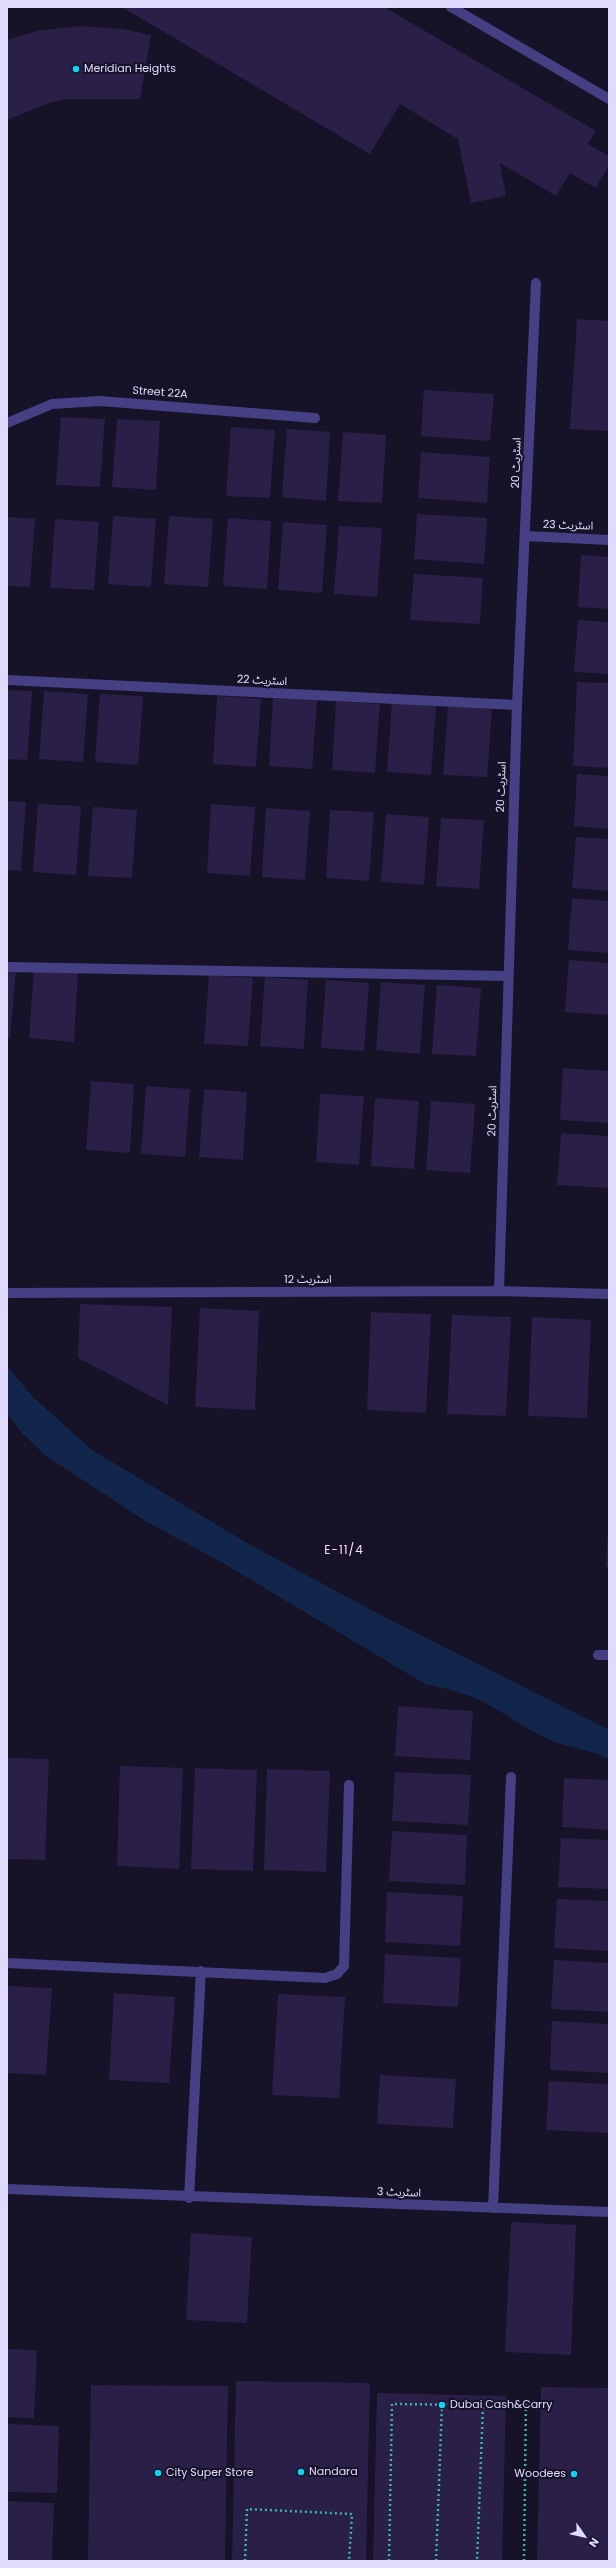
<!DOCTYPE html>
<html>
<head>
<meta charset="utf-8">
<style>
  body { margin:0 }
  #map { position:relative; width:616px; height:2568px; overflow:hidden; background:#161228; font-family:Poppins,sans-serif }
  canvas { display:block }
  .frame { position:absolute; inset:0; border:8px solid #e0dbfd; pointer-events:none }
  .north { position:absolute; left:564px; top:2516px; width:40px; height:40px; -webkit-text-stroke:3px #161228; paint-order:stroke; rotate:124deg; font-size:11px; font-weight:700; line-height:16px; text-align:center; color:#e0dbfd }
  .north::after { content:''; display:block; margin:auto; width:14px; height:18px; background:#e0dbfd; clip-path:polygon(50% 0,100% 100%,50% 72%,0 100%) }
</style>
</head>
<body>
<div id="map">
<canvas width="616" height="2568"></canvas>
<div class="frame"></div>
<div class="north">N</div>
</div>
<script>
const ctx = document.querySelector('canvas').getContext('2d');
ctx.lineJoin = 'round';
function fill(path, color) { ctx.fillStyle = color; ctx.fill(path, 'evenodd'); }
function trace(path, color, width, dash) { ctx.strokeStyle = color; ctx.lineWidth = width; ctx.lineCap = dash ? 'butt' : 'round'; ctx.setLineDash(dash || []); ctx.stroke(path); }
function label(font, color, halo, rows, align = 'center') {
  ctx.font = font + ' Poppins,"Noto Sans Arabic",sans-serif'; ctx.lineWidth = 4; ctx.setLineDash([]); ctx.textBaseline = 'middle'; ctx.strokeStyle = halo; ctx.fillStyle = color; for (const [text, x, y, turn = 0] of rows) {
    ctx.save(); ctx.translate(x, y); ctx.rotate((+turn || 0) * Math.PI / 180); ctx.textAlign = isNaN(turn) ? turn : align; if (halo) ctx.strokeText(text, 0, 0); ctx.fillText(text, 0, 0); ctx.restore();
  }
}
fill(new Path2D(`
  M7 1366 32 1396 92 1450 247 1543 375 1612 609 1730V1759C591 1749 568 1748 548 1739 525 1729 506 1714 484 1702 466 1693 445 1688 425 1684L223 1563 147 1522 46 1456 23 1434 7 1414Z`), '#12264b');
fill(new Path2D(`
  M122 7H384L596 131 588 144 609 156V165L596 188 570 173 556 196 500 163 506 196 471 203 458 139 400 104 370 154Z
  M79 26 123 29 151 35 140 99H69L49 103 7 120V40L37 31Z
  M577 319 609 321V431L570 429Z
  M424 390 494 394 490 441 421 436Z
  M61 417 105 419 100 487 56 485Z
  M117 419 160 421 156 490 112 487Z
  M231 427 275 430 270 498 226 496Z
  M287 429 330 432 326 501 282 497Z
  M343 432 386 435 382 503 338 501Z
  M421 452 490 457 487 503 418 498Z
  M417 514 487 518 484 564 414 559Z
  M113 516 156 519 151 587 108 584Z
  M169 516 213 519 208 587 164 584Z
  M7 517 35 519 30 587 7 586Z
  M228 518 271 521 267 589 223 586Z
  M55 519 99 522 94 590 50 588Z
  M283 522 327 525 322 593 278 590Z
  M339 526 382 528 377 597 334 594Z
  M581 555 609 557V609L578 607Z
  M414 574 483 578 480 624 410 620Z
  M578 620 609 622V674L574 672Z
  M577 682 609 683V768L573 766Z
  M7 690 32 691 27 760 7 759Z
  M44 691 88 694 83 762 39 759Z
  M100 694 143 696 138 765 95 762Z
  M217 696 261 699 256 767 213 764Z
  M273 698 317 700 312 769 269 766Z
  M336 701 380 704 375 773 332 770Z
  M392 703 436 706 431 775 387 772Z
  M448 706 492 709 487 777 443 775Z
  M577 774 609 776V829L574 826Z
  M7 801 26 802 21 871 7 870Z
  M38 804 81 806 76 875 33 872Z
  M211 804 255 807 250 876 207 873Z
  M93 807 137 810 132 878 88 876Z
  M266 808 310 811 305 880 262 877Z
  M330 810 374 812 369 881 326 878Z
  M386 814 429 817 424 885 381 882Z
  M441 818 484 820 479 889 436 886Z
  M576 837 609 839V891L572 888Z
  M572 898 609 901V953L568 950Z
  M569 960 609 963V1015L565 1012Z
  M7 968 16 969 10 1039 7 1037Z
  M34 970 78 973 74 1042 29 1038Z
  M209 975 253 978 248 1046 204 1044Z
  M265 977 308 980 304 1049 260 1046Z
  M326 980 369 983 364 1051 321 1048Z
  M381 982 425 985 420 1054 376 1050Z
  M437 985 481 988 476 1056 432 1054Z
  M563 1068 609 1071V1123L560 1120Z
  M91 1081 134 1084 130 1153 86 1150Z
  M146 1086 190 1089 185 1157 141 1154Z
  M204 1089 247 1092 243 1160 199 1157Z
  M320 1094 364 1096 359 1165 316 1162Z
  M375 1098 419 1101 414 1169 371 1166Z
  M431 1101 475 1104 470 1173 426 1170Z
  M561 1133 609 1136V1188L557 1185Z
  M80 1304 172 1307 168 1405 78 1358Z
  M200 1308 259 1311 255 1410 195 1407Z
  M371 1312 431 1314 426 1413 367 1410Z
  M452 1315 511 1317 506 1416 447 1414Z
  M532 1317 591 1320 587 1418 528 1416Z
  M608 1528H609V1567H606Z
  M398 1706 473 1711 470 1760 395 1756Z
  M7 1758 49 1759 45 1860 7 1859Z
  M120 1766 183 1768 179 1869 117 1866Z
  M195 1768 257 1770 253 1871 191 1869Z
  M267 1769 330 1771 326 1872 264 1870Z
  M395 1772 471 1775 468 1825 392 1821Z
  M564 1778 609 1780V1830L562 1827Z
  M392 1831 467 1835 465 1885 389 1881Z
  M561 1838 609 1840V1889L558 1887Z
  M387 1892 463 1896 460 1946 385 1942Z
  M557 1899 609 1901V1951L554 1948Z
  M385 1954 461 1958 458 2007 383 2003Z
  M554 1960 609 1963V2012L551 2009Z
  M7 1986 52 1988 46 2075 7 2073Z
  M114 1993 175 1997 169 2083 109 2080Z
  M278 1994 345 1997 339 2098 272 2095Z
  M552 2021 609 2024V2073L550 2070Z
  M380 2075 456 2079 453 2128 377 2124Z
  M549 2081 609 2084V2133L546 2130Z
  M511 2222 576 2225 571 2355 505 2352Z
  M191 2233 252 2237 247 2323 186 2320Z
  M7 2349 37 2350 34 2418 7 2417Z
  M236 2381 370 2383 366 2561H232Z
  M91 2385 228 2386 225 2561H88Z
  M541 2387 609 2388V2561H537Z
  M377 2393 506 2396 502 2561H373Z
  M7 2424 59 2426 57 2493 7 2492Z
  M7 2501 54 2503 52 2561H7Z`), '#291f47');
trace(new Path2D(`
  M245 2561 247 2509 352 2514 349 2561
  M389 2561 392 2404 483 2405 477 2561
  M436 2561 442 2405
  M524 2561 526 2398`), '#38b3b0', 2.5, [2, 3]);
trace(new Path2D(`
  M451 7 609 99
  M7 423 52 404 100 401 315 418
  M526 536 609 540
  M7 680 517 705
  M7 967 507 976
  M499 1291 517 705 536 283
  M7 1293 499 1291 609 1294
  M598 1655H609
  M7 1963 325 1978 337 1974 344 1966 349 1785
  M7 2189 609 2212
  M189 2198 201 1971
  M493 2208 511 1777`), '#454083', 10);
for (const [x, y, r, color] of [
  [76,69,4,"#13d2f0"],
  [442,2405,4,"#13d2f0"],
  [301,2472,4,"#13d2f0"],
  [158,2473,4,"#13d2f0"],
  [574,2474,4,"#13d2f0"]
]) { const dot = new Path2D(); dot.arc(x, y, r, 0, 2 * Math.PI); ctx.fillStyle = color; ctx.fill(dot); trace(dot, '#161228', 1.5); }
label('11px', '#e0dbfd', '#161228', [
  ["Meridian Heights",84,69],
  ["Dubai Cash&Carry",450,2405],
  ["Nandara",309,2472],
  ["City Super Store",166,2473],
  ["Woodees",566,2474,"right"]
], 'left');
label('11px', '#e0dbfd', '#161228', [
  ["Street 22A",160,393,4],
  ["اسٹریٹ 20",517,463,-88],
  ["اسٹریٹ 23",568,526,2],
  ["اسٹریٹ 22",262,681,3],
  ["اسٹریٹ 20",502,787,-88],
  ["اسٹریٹ 20",493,1111,-89],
  ["اسٹریٹ 12",308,1280],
  ["اسٹریٹ 3",399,2193,2]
]);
ctx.letterSpacing = '1px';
label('12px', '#fddcf0', '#161228', [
  ["E-11/4",344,1551]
]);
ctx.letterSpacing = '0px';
</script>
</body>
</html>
